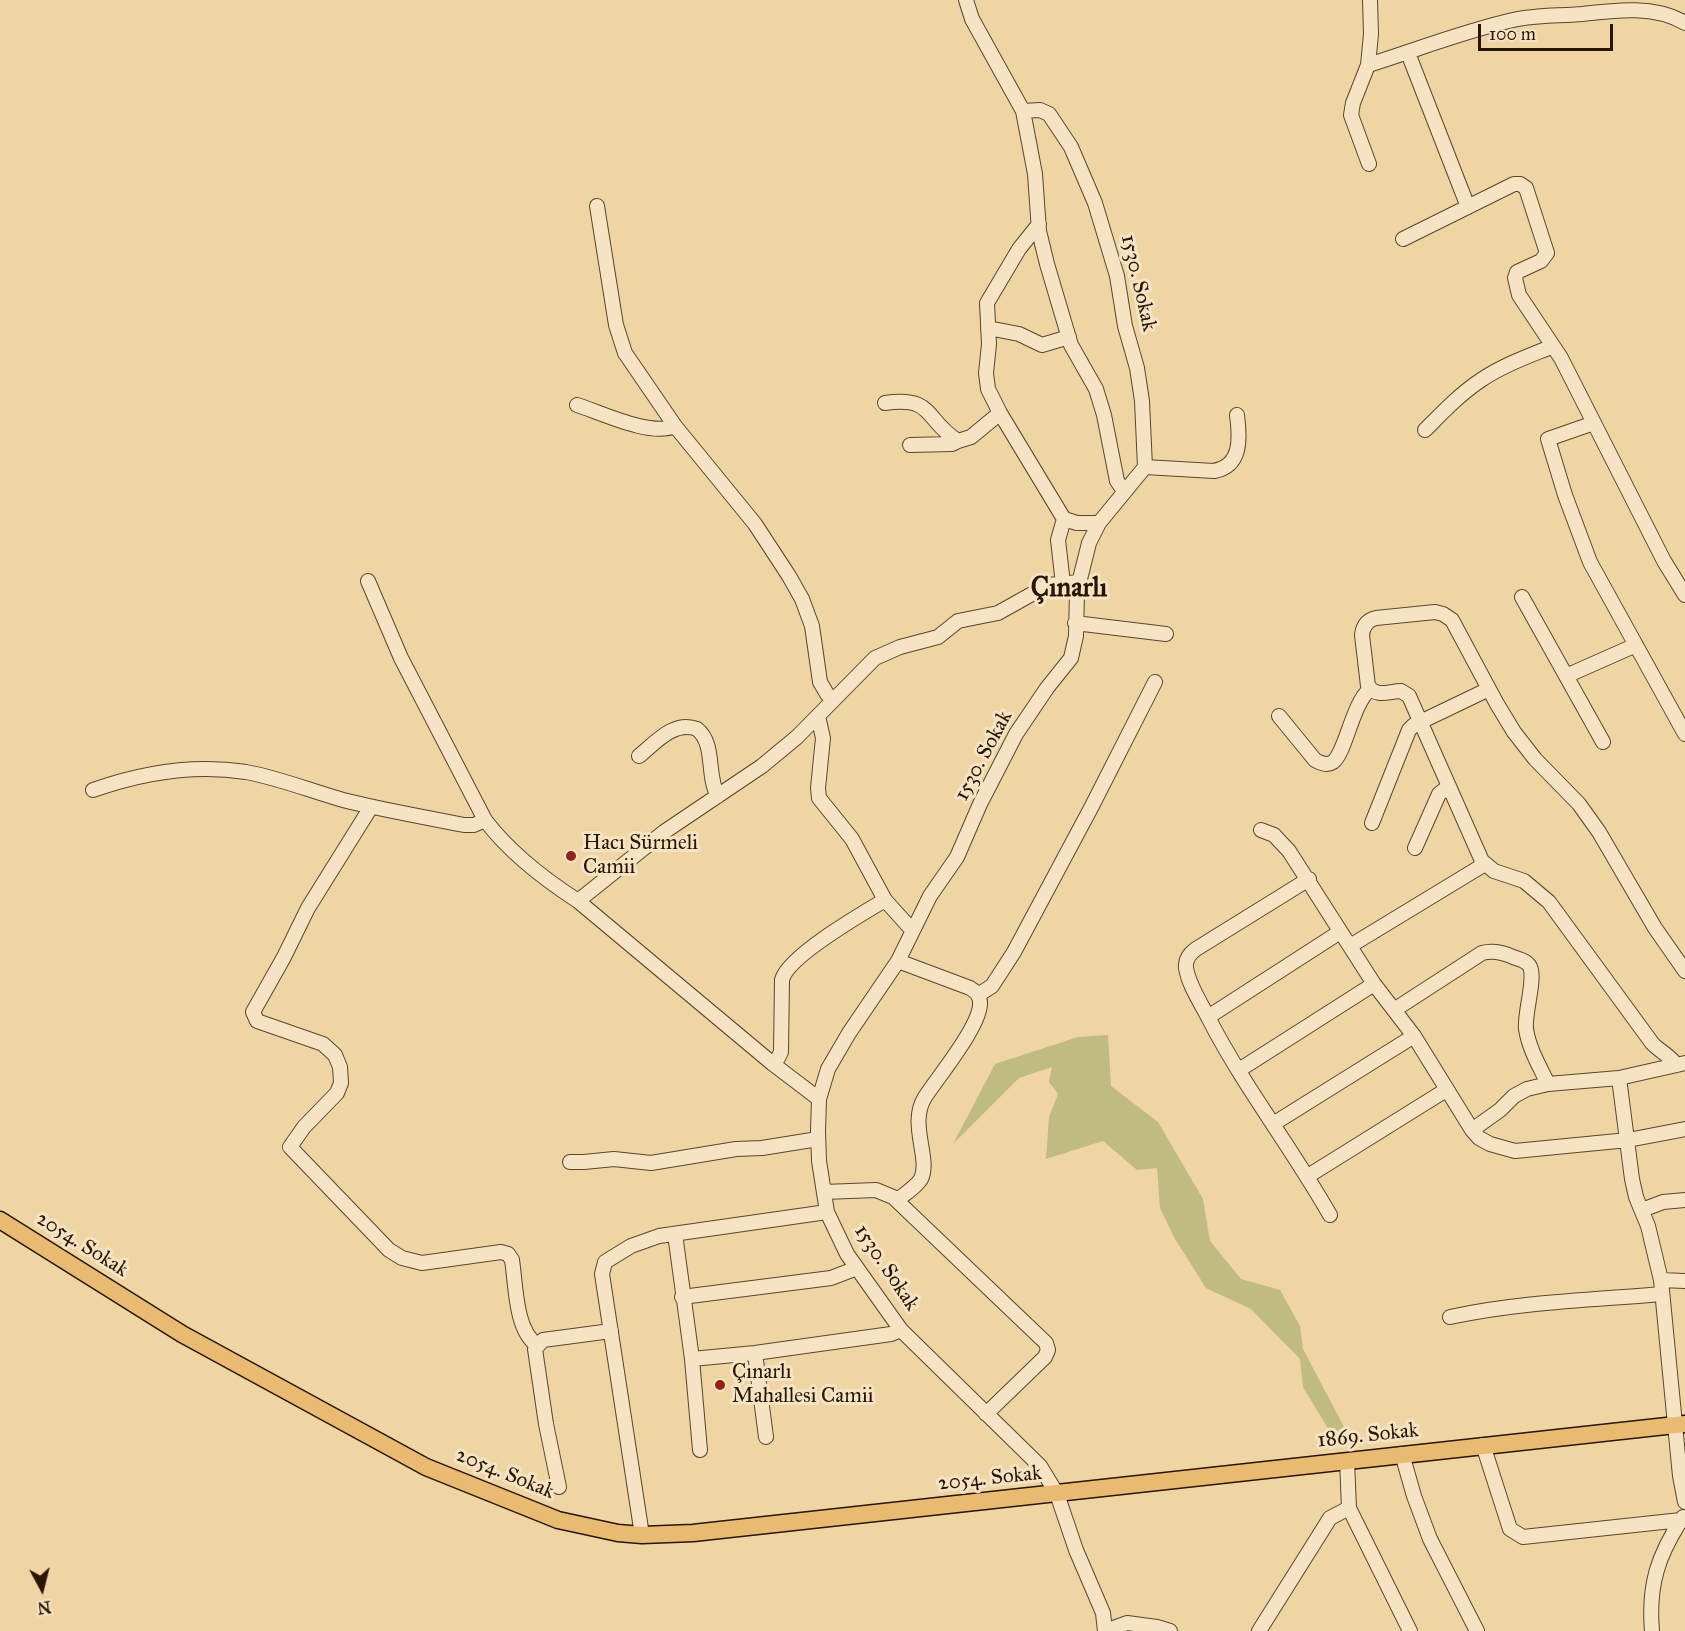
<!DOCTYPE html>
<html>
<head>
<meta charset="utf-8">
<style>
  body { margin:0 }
  #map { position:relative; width:1685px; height:1631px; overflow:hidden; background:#efd4a4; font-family:"IM FELL Great Primer",serif }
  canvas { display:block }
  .north { position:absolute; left:12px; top:1559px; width:60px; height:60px; -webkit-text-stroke:4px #f5e3c4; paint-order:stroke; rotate:173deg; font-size:16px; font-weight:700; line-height:24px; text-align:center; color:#291602 }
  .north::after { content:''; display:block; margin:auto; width:21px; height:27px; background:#291602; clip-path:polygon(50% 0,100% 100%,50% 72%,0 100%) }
  .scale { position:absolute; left:1478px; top:24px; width:135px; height:27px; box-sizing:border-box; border:3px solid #291602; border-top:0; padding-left:8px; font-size:18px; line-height:21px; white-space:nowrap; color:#291602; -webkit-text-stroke:4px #f5e3c4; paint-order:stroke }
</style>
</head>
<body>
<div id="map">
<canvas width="1685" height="1631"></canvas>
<div class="north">N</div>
<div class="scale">100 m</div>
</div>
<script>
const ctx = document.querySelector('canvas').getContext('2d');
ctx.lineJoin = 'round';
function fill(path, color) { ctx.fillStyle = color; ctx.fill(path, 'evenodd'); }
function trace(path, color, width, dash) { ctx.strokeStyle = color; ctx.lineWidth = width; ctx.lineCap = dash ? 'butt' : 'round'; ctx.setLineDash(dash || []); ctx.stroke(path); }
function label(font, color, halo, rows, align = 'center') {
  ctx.font = font + ' "IM FELL Great Primer",serif'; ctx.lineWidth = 6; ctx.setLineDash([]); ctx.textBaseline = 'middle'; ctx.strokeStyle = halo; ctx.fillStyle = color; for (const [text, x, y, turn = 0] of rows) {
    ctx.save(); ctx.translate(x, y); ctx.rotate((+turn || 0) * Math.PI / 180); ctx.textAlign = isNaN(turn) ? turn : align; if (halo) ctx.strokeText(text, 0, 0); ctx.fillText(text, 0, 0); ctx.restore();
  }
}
fill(new Path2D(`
  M1108 1035 1111 1086 1158 1122 1203 1199 1210 1241 1241 1279 1280 1290 1300 1326 1303 1349 1344 1427 1332 1435 1303 1387 1300 1359 1251 1309 1206 1288 1175 1239 1160 1208 1157 1168 1137 1170 1103 1141 1046 1159 1049 1117 1058 1094 1049 1082 1052 1067 1019 1078 953 1144 995 1064 1078 1037Z`), '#c0bb81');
const minor = new Path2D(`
  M966 0 972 19 1023 111 1040 110 1049 114 1071 147 1095 203 1117 276 1125 326 1137 368 1142 401 1145 467 1099 523 1089 543 1077 591 1076 636 1071 658 1047 688 1016 734 980 804 957 857 930 896 898 961 849 1033 828 1069 819 1099 818 1131 819 1161 827 1212 847 1254 901 1330 1040 1466 1057 1494 1076 1550 1103 1613 1105 1631
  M1408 53 1468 207
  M1368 65C1416 50 1464 31 1513 20 1536 15 1559 16 1582 14 1616 10 1655 5 1685 23
  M1023 111 1035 174 1039 231 1047 264 1071 345 1096 389 1104 415 1117 481 1124 491
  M1369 164 1351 115 1353 103 1368 65 1371 34 1370 0
  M597 206 616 325 625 353 675 426 755 524 789 576 802 599 812 626 820 682 827 694 833 700
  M1039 224 1019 249 987 303 989 344 986 373 988 389 1000 413 1064 519 1077 523H1099
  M1403 239 1514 184H1520L1526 188 1547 253 1541 261 1517 272 1515 278 1519 295 1561 358 1664 561 1685 595
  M988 328 1019 334 1042 345 1069 337
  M885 403C935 396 924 420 958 441L971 437 1000 413
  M577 405C602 413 651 437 675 426
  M1594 423 1548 439 1565 495 1590 562 1685 734
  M1425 430C1443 412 1460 394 1481 380 1503 365 1529 356 1553 346
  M910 445 952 444 958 441
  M1145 467 1214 471C1242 466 1240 438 1237 415
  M368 581 401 658 485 820C510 853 544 879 578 901L664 832 762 766 797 737 875 658 900 647 938 637 958 621 998 613 1048 585 1079 582
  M1063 584 1058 540 1064 519
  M1522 597 1603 742
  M1075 623 1166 634
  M1566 676 1636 645
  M818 716 823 738 818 788 819 798 852 839 885 900 912 930
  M1279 716 1315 760C1320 763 1327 766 1333 762 1346 752 1352 704 1370 689
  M639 756C655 743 674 720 697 729 716 744 706 776 718 796
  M93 790C141 773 195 764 246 772 279 778 311 791 343 800 383 810 424 817 464 825H474L485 820
  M371 807 308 908 284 957 253 1012 257 1021 323 1044 335 1055 340 1067 341 1083 337 1093 304 1127 290 1147 389 1250 402 1258 422 1263 501 1252 508 1254 512 1260C516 1285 515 1330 537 1345
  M1372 823 1409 730 1414 725 1489 689
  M1261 830 1274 835 1289 851 1374 984 1414 1036 1472 1130 1479 1138 1490 1144 1515 1151 1628 1140 1685 1129
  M1415 848 1439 794 1449 786
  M1309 879 1196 949C1189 954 1185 960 1186 968 1189 986 1201 1003 1209 1019 1244 1087 1292 1148 1330 1215
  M578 901 773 1064 819 1099
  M1350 946 1485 864
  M978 995 992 986 1014 952 1092 806 1155 682
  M1394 1010 1482 953C1493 950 1502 952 1513 957 1518 959 1525 960 1529 965 1537 976 1524 1013 1526 1029 1529 1049 1540 1067 1548 1084
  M1208 1017 1340 932
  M773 1064 778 1058 781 1052 782 980C787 957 863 913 885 900
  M1676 1065C1671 1056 1659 1051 1652 1043L1549 902 1524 881 1494 871 1482 861 1409 696 1401 691C1389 691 1377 698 1368 686L1362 635C1363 626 1367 620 1376 618L1435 612 1443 614 1452 620 1497 704 1514 732 1535 759 1579 804 1599 832 1655 928 1685 971
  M1239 1070 1374 984
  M1619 1078 1632 1179 1636 1197 1648 1226 1661 1280 1680 1476 1685 1502
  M1273 1124 1414 1036
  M1472 1130 1500 1110 1514 1096 1527 1089 1548 1084 1619 1078 1685 1063
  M570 1162H584L614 1159 651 1163 736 1149 762 1148 818 1139
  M1308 1176 1446 1090
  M824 1192 876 1190 893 1197 1046 1343 1048 1350 1045 1357 986 1414
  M897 1200C905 1194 916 1187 921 1179 931 1158 908 1124 925 1097 938 1077 982 1024 980 1002 980 996 975 991 970 988L898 961
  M1642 1210 1663 1202 1685 1200
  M675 1234 692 1359 755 1353 891 1334 901 1330
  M1661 1280 1685 1281
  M682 1297 831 1278 857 1268
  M1450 1317C1520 1302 1591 1300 1662 1294
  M755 1353 766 1437
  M692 1359 700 1450
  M1483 1445 1510 1529 1523 1537 1681 1520
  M1402 1454 1414 1496 1430 1539 1477 1631
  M1347 1461 1349 1508 1410 1631
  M559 1487 546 1424 535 1349 543 1340 611 1331
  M642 1535 602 1274 605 1262 631 1246 659 1236 827 1212
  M1105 1631 1127 1623 1157 1627 1170 1631
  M1259 1631 1330 1518 1349 1508
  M1652 1631C1648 1585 1658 1555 1683 1517`);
const major = new Path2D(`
  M0 1220 182 1334 426 1467 558 1520 618 1533 642 1535 693 1533 1685 1424`);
trace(minor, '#5a462a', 16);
trace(major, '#291602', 19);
trace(minor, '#f5e3c4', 14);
trace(major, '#e8ba72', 16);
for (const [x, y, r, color] of [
  [571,856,6,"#8f2418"],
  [720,1385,6,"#8f2418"]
]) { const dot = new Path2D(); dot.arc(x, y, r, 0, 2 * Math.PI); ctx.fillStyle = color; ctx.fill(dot); trace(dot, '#f5e3c4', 2); }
label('21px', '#291602', '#f5e3c4', [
  ["1530. Sokak",1138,283,77],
  ["1530. Sokak",984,756,-62],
  ["2054. Sokak",82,1245,32],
  ["1530. Sokak",886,1268,56],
  ["1869. Sokak",1368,1436,-6],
  ["2054. Sokak",505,1474,22],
  ["2054. Sokak",990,1479,-6]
]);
label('21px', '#291602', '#f5e3c4', [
  ["Hacı Sürmeli",583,844],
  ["Camii",583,868],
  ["Çınarlı",732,1373],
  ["Mahallesi Camii",732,1397]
], 'left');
label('bold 27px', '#291602', '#f5e3c4', [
  ["Çınarlı",1069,589]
]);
</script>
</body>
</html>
